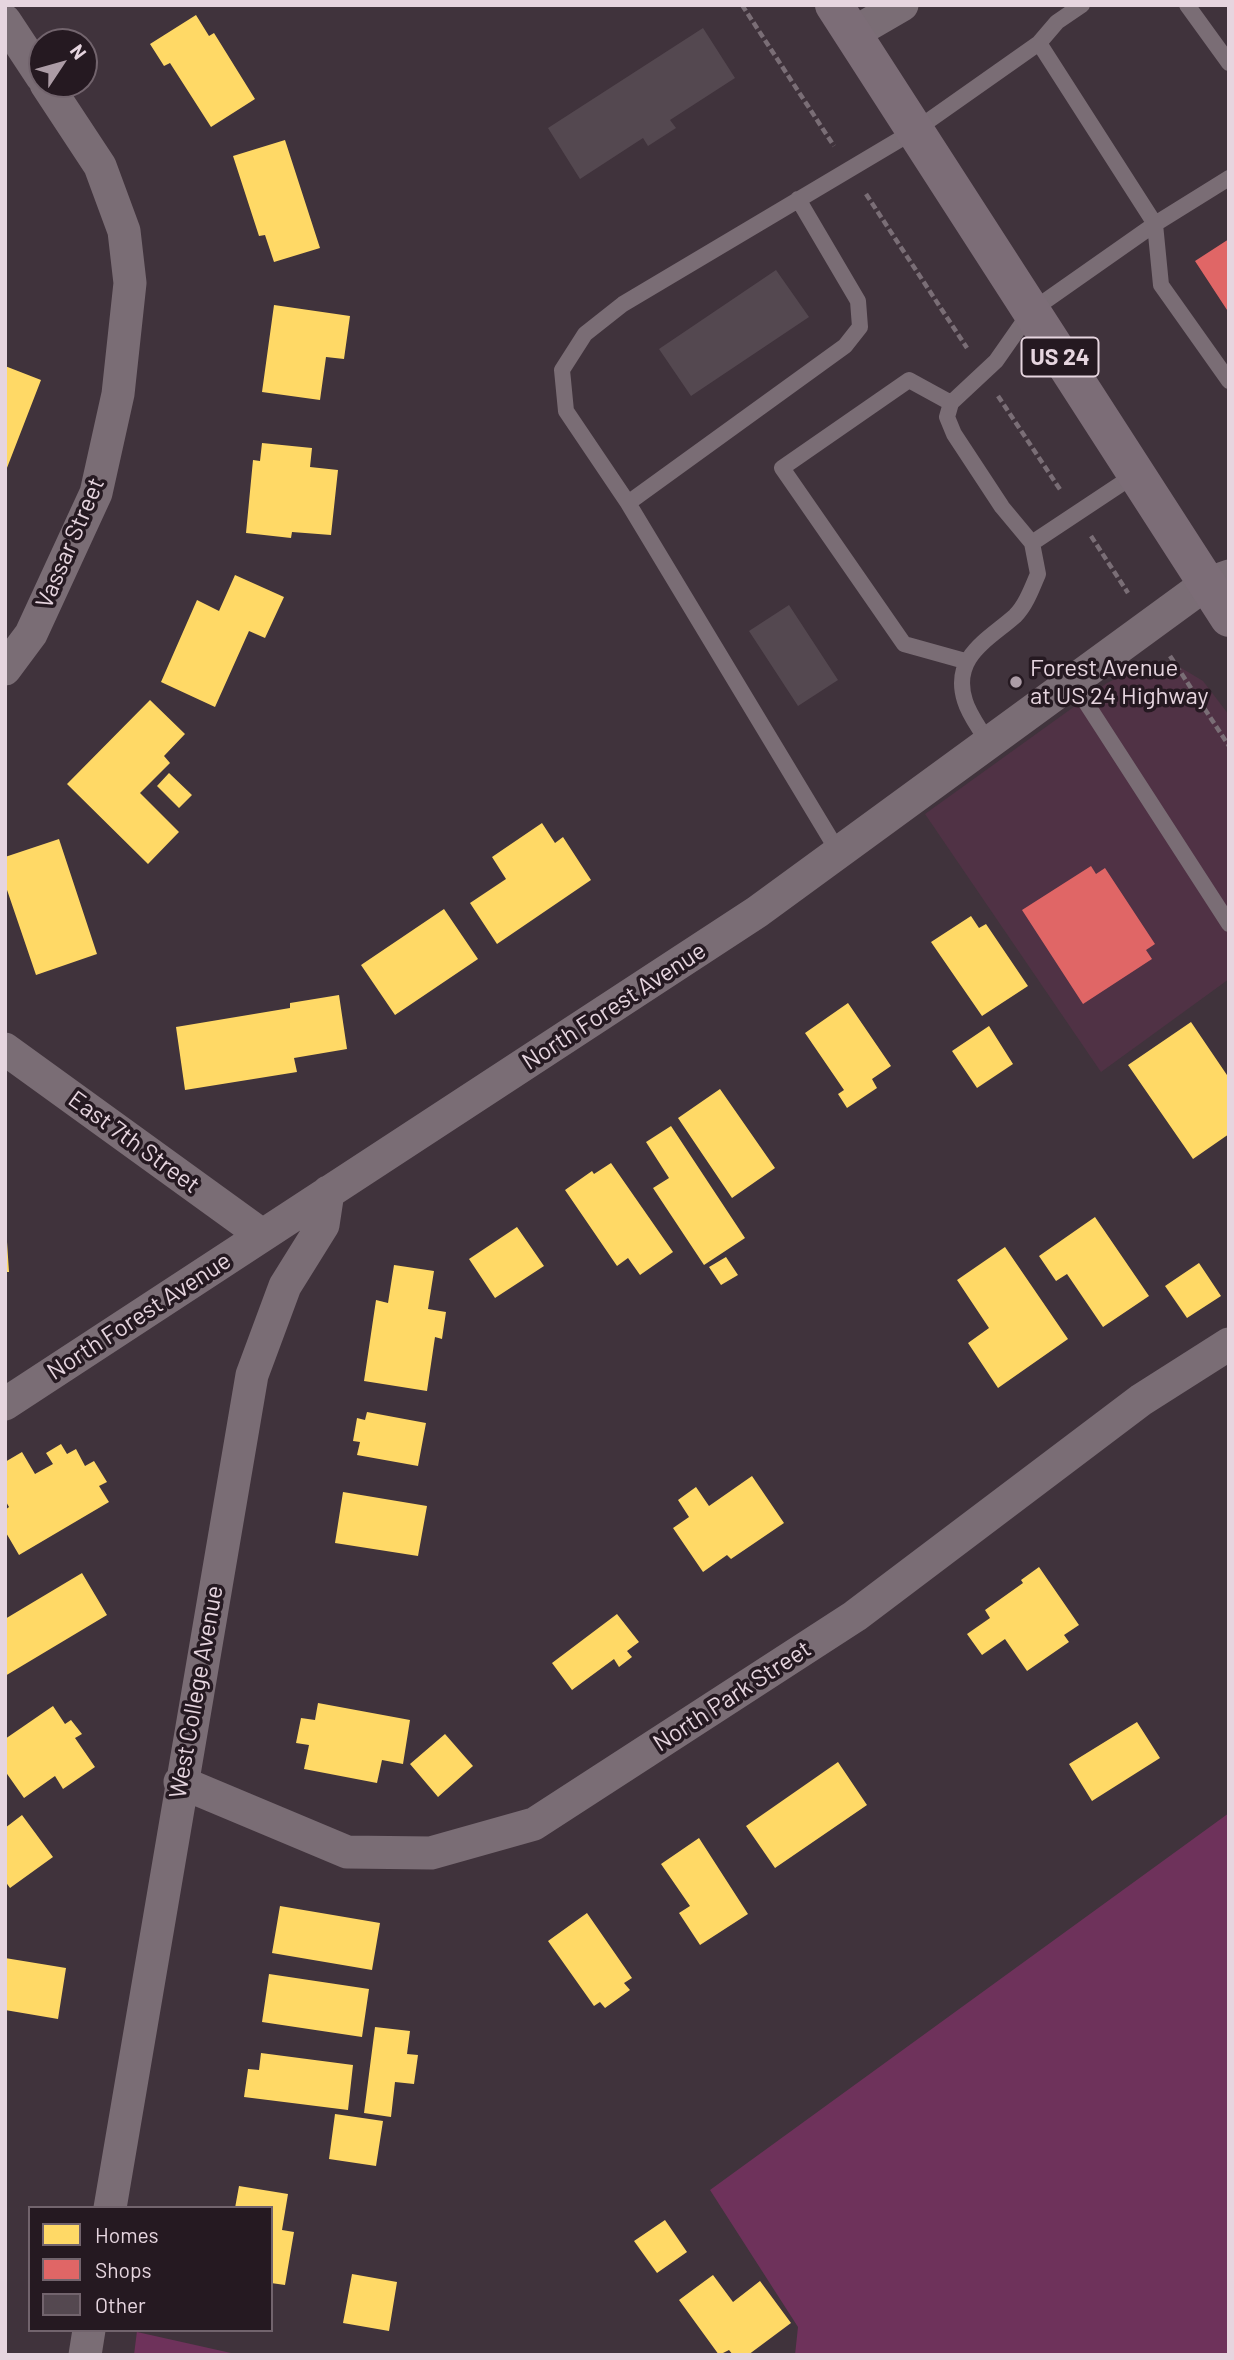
<!DOCTYPE html>
<html>
<head>
<meta charset="utf-8">
<style>
  body { margin:0 }
  #map { position:relative; width:1234px; height:2360px; overflow:hidden; background:#40333c; font-family:Barlow,sans-serif }
  canvas { display:block }
  .frame { position:absolute; inset:0; border:7px solid #e6d5df; pointer-events:none }
  .legend { position:absolute; left:28px; top:2206px; width:245px; height:126px; box-sizing:border-box; background:#251921; border:2px solid #72646d; margin:0; padding:9px 12px; list-style:none; font-size:21px; color:#e6d5df }
  .legend li { display:flex; align-items:center; gap:14px; height:35px }
  .legend b { width:35px; border:2px solid #72646d }
  .north { position:absolute; left:28px; top:28px; width:70px; height:70px; box-sizing:border-box; background:#251921; border:2px solid #72646d; border-radius:50%; rotate:54deg; font-size:19px; font-weight:700; line-height:28px; text-align:center; color:#e6d5df }
  .north::after { content:''; display:block; margin:auto; width:24px; height:32px; background:#ac9ca6; clip-path:polygon(50% 0,100% 100%,50% 72%,0 100%) }
</style>
</head>
<body>
<div id="map">
<canvas width="1234" height="2360"></canvas>
<div class="frame"></div>
<ul class="legend">
<li><b style="height:19px;background:#ffd966"></b>Homes</li>
<li><b style="height:19px;background:#e06666"></b>Shops</li>
<li><b style="height:19px;background:#544850"></b>Other</li>
</ul>
<div class="north">N</div>
</div>
<script>
const ctx = document.querySelector('canvas').getContext('2d');
ctx.lineJoin = 'round';
function fill(path, color) { ctx.fillStyle = color; ctx.fill(path, 'evenodd'); }
function trace(path, color, width, dash) { ctx.strokeStyle = color; ctx.lineWidth = width; ctx.lineCap = dash ? 'butt' : 'round'; ctx.setLineDash(dash || []); ctx.stroke(path); }
function label(font, color, halo, rows, align = 'center') {
  ctx.font = font + ' Barlow,sans-serif'; ctx.lineWidth = 7; ctx.setLineDash([]); ctx.textBaseline = 'middle'; ctx.strokeStyle = halo; ctx.fillStyle = color; for (const [text, x, y, turn = 0] of rows) {
    ctx.save(); ctx.translate(x, y); ctx.rotate((+turn || 0) * Math.PI / 180); ctx.textAlign = isNaN(turn) ? turn : align; if (halo) ctx.strokeText(text, 0, 0); ctx.fillText(text, 0, 0); ctx.restore();
  }
}
fill(new Path2D(`
  M1157 663H1173L1203 681 1229 715V979L1101 1072 925 814 1107 683 1140 667Z`), '#503245');
fill(new Path2D(`
  M1229 1813V2355H795L798 2327 710 2190Z
  M137 2331V2332L240 2355H134Z`), '#6e325b');
fill(new Path2D(`
  M196 15 209 36 214 33 255 99 211 127 170 63 164 66 150 44Z
  M285 140 320 248 274 262 265 235 259 236 233 156Z
  M274 305 350 316 344 359 326 357 320 400 262 392Z
  M5 366 41 380 5 473Z
  M262 443 312 448 310 467 338 470 331 535 292 532 291 538 246 533 253 460 260 461Z
  M235 575 284 597 265 638 249 631 215 707 161 682 197 600 219 611Z
  M150 700 185 734 164 756 170 763 140 793 179 832 148 864 67 784Z
  M169 773 192 795 179 808 157 786Z
  M542 823 555 843 563 837 591 880 497 944 470 903 506 879 492 857Z
  M59 839 97 954 36 975 5 884V857Z
  M444 909 478 959 395 1015 361 965Z
  M971 916 979 928 986 924 1028 986 982 1016 931 942Z
  M339 995 347 1049 294 1058 297 1072 185 1090 176 1027 290 1008V1003Z
  M848 1003 891 1066 872 1079 877 1088 847 1108 838 1094 844 1090 805 1033Z
  M1191 1022 1229 1078V1134L1193 1159 1128 1065Z
  M989 1026 1013 1064 977 1088 952 1051Z
  M720 1089 775 1168 732 1198 678 1118Z
  M671 1126 745 1238 704 1265 653 1188 669 1178 646 1142Z
  M611 1163 673 1252 640 1275 628 1258 617 1266 565 1190 592 1171 594 1174Z
  M1095 1217 1149 1296 1103 1327 1067 1274 1056 1281 1039 1256Z
  M517 1227 544 1266 495 1298 469 1259Z
  M5 1242H7L9 1272H5Z
  M1005 1247 1068 1339 998 1388 968 1343 989 1328 957 1280Z
  M726 1257 738 1275 721 1285 709 1267Z
  M1199 1263 1221 1296 1187 1318 1165 1286Z
  M394 1265 434 1271 428 1309 446 1312 442 1339 435 1337 427 1391 364 1381 376 1300 388 1303Z
  M367 1412 426 1423 418 1466 357 1455 360 1442 353 1441 357 1418 365 1420Z
  M61 1444 67 1454 76 1449 85 1466 94 1461 107 1482 99 1486 109 1502 19 1555 5 1531V1510L9 1507 5 1500V1462L22 1452 35 1474 53 1464 46 1453Z
  M752 1476 784 1523 731 1559 727 1555 703 1572 673 1528 689 1517 678 1500 696 1487 709 1506Z
  M343 1492 427 1506 418 1556 335 1543Z
  M1039 1567 1079 1625 1064 1635 1069 1642 1027 1671 1005 1639 982 1655 967 1634 990 1618 985 1610 1023 1583 1021 1580Z
  M82 1573 107 1615 5 1676V1619Z
  M617 1614 639 1642 627 1651 632 1657 619 1667 614 1659 572 1690 552 1663Z
  M318 1703 410 1720 403 1764 382 1760 377 1783 304 1769 309 1745 296 1743 301 1718 315 1720Z
  M53 1706 65 1724 71 1720 82 1734 75 1738 95 1767 63 1789 55 1776 24 1798 5 1771V1739Z
  M1137 1722 1160 1758 1092 1801 1069 1764Z
  M445 1734 473 1766 438 1797 410 1764Z
  M838 1762 867 1805 775 1868 746 1826Z
  M22 1815 53 1857 10 1888 5 1881V1828Z
  M699 1838 748 1914 700 1945 679 1913 690 1906 661 1864Z
  M280 1906 380 1923 372 1970 272 1953Z
  M587 1913 632 1978 624 1983 630 1990 605 2008 600 2002 594 2006 548 1941Z
  M5 1958 66 1968 58 2019 5 2010Z
  M269 1974 369 1989 362 2037 262 2022Z
  M375 2027 410 2031 407 2054 418 2055 414 2084 395 2082 391 2117 364 2113Z
  M261 2053 353 2065 348 2110 244 2097 248 2069 259 2070Z
  M335 2114 383 2121 376 2166 329 2159Z
  M239 2186 288 2194 282 2230 294 2232 285 2285 271 2283V2208H235Z
  M665 2220 687 2252 657 2273 634 2241Z
  M352 2274 397 2282 389 2331 343 2323Z
  M713 2275 733 2302 760 2281 791 2323 748 2355H733L729 2350 719 2355 679 2300Z`), '#ffd966');
fill(new Path2D(`
  M1229 239V313L1195 261Z
  M1091 866 1096 874 1105 868 1155 944 1146 950 1152 959 1083 1004 1022 910Z`), '#e06666');
fill(new Path2D(`
  M703 28 735 78 670 120 676 128 648 146 643 138 580 179 548 128Z
  M776 270 809 317 691 396 659 349Z
  M789 605 838 680 798 706 749 631Z`), '#544850');
trace(new Path2D(`
  M742 5 834 146
  M866 194 967 348
  M998 396 1061 491
  M1091 536 1128 593
  M1170 656 1229 746`), '#7a6e76', 4.5, [7, 3.5]);
trace(new Path2D(`
  M1187 5 1229 63
  M1039 43 1155 224 1161 285 1229 381
  M951 403 909 380 782 468 904 644 965 661
  M628 503 845 346 860 327 858 301 798 199
  M1032 543 1136 474
  M1072 681 1229 924
  M988 743C981 730 969 715 965 701 951 657 988 640 1015 616 1026 605 1032 588 1038 574L1032 543 1002 507 954 434 947 417 951 403 996 361 1031 311 1155 224 1229 178
  M839 853 628 503 566 411 562 370 585 334 623 304 914 131 1039 43 1057 22 1082 5`), '#7a6d75', 16);
trace(new Path2D(`
  M5 21 42 77
  M852 34 902 5
  M5 669 31 634 96 493 118 394 130 283 124 231 100 166 46 84
  M5 1049 262 1235
  M5 1404 757 912 1206 584 1229 576
  M180 1782 347 1852 431 1853 534 1824 855 1616 1141 1400 1229 1344
  M110 2208 252 1375 285 1286 323 1225 328 1192
  M85 2355 89 2330`), '#7a6d75', 33);
trace(new Path2D(`
  M834 5 1229 618`), '#7c6d77', 38);
for (const [x, y, r, color] of [
  [1016,682,7,"#ac9ca6"]
]) { const dot = new Path2D(); dot.arc(x, y, r, 0, 2 * Math.PI); ctx.fillStyle = color; ctx.fill(dot); trace(dot, '#251921', 2.5); }
for (const [x, y, w] of [
  [1060,357,77]
]) { const box = new Path2D(); box.roundRect(x - w / 2, y - 19.5, w, 39, 5); ctx.fillStyle = '#251921'; ctx.fill(box); trace(box, '#e6d5df', 2); }
label('bold 23px', '#e6d5df', null, [
  ["US 24",1060,357]
]);
label('24px', '#e6d5df', '#251921', [
  ["Vassar Street",70,543,-67],
  ["North Forest Avenue",614,1006,-33],
  ["East 7th Street",134,1142,36],
  ["North Forest Avenue",139,1316,-33],
  ["West College Avenue",196,1692,-80],
  ["North Park Street",732,1696,-33]
]);
label('24px', '#e6d5df', '#251921', [
  ["Forest Avenue",1030,668],
  ["at US 24 Highway",1030,696]
], 'left');
</script>
</body>
</html>
